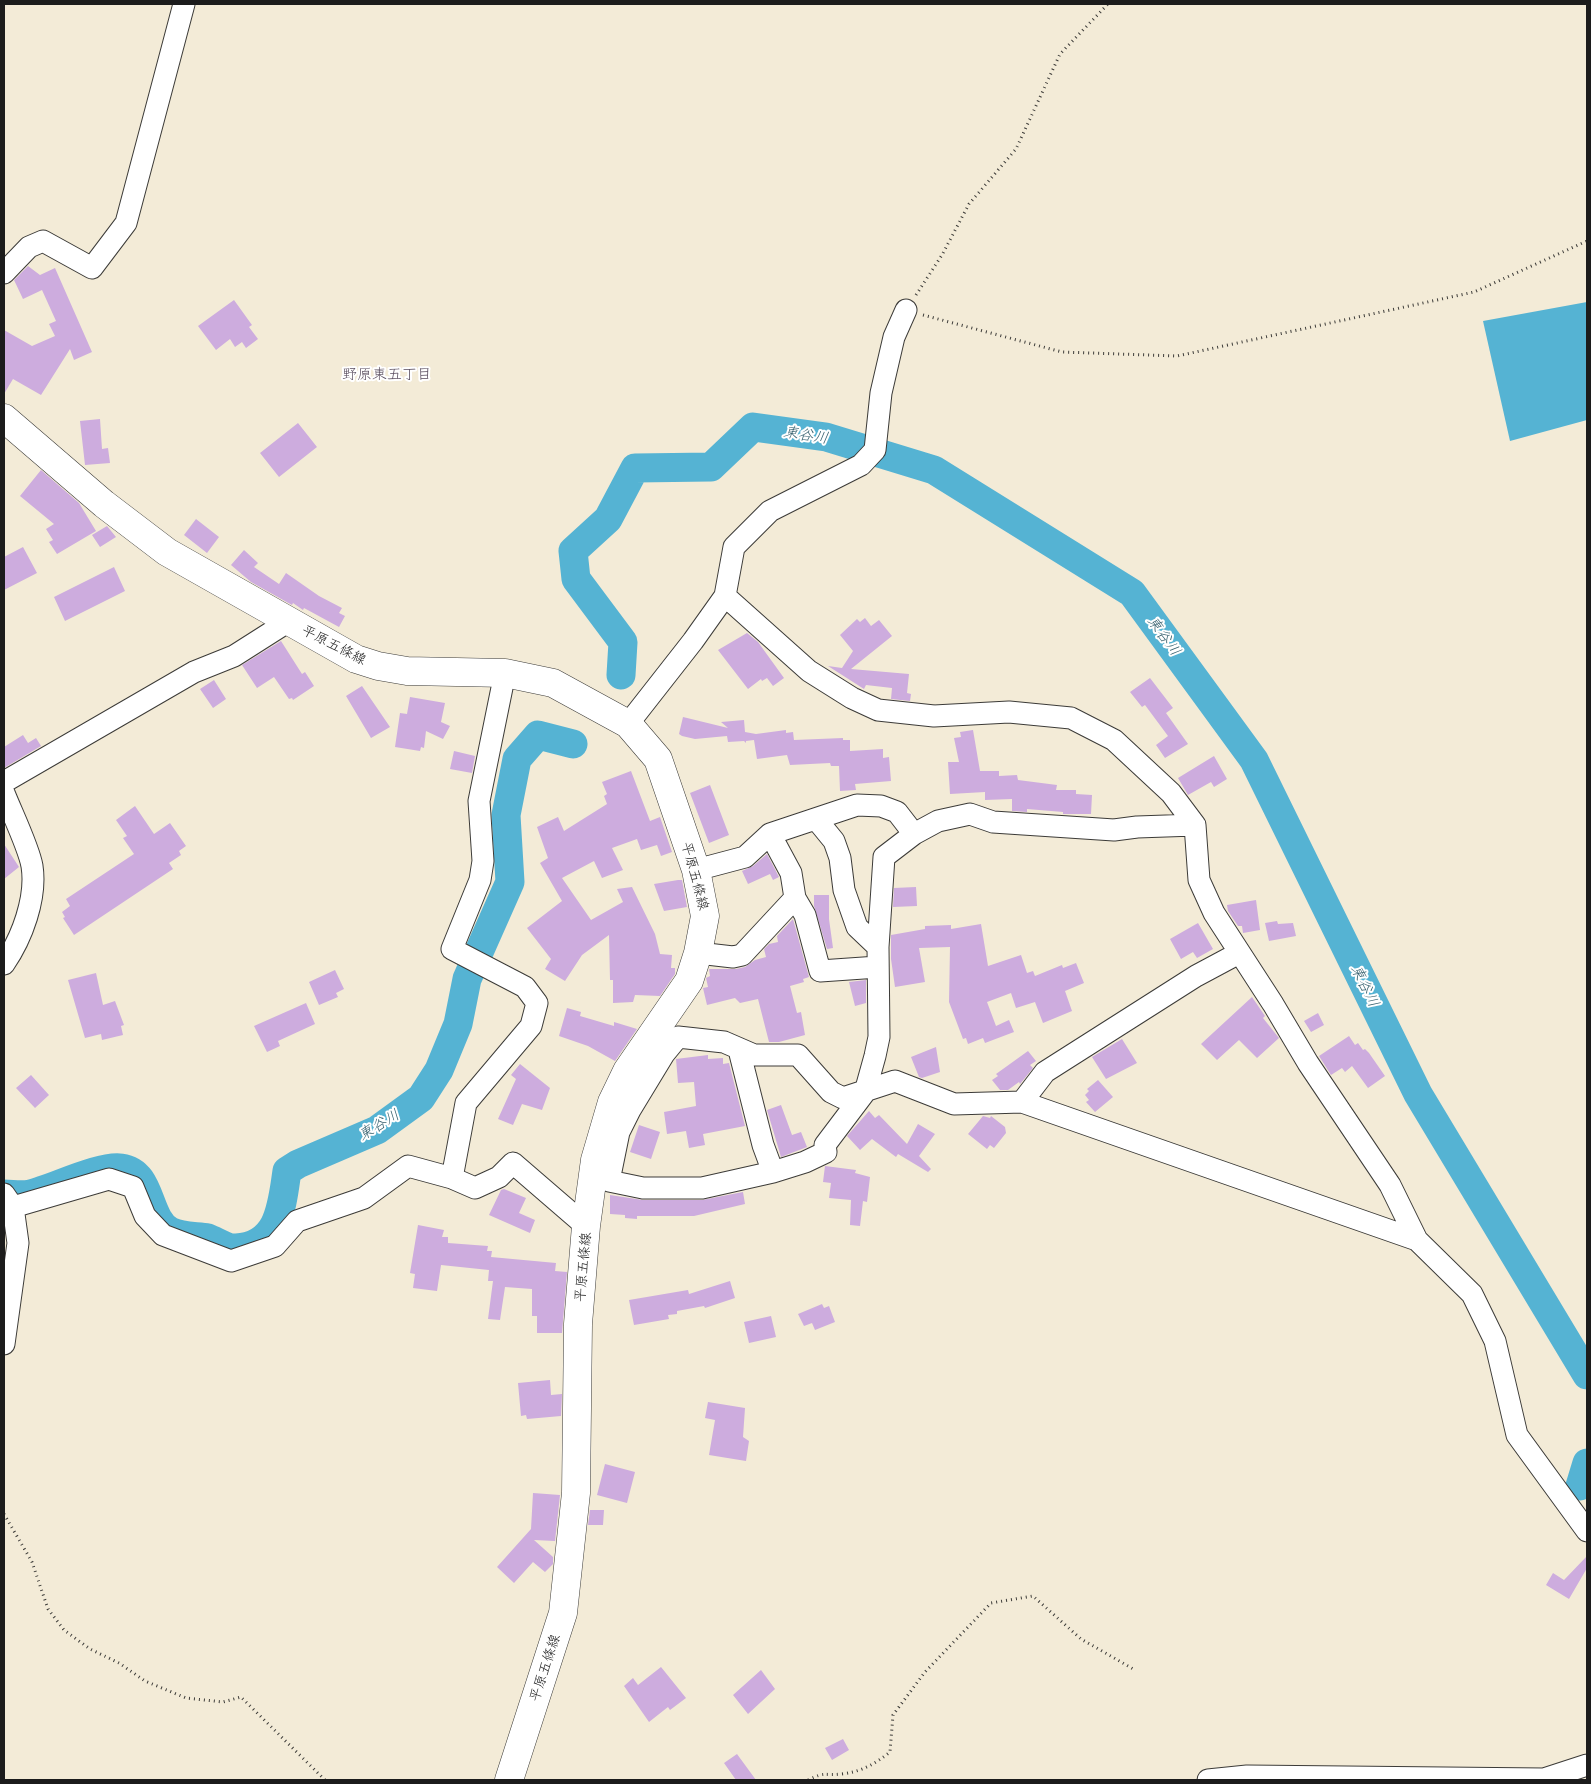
<!DOCTYPE html>
<html>
<head>
<meta charset="utf-8">
<style>
  body { margin:0 }
  #map { position:relative; width:1591px; height:1784px; overflow:hidden; background:#f3ebd7; font-family:Mali,sans-serif }
  canvas { display:block }
  .frame { position:absolute; inset:0; border:5px solid #1c1c1c; pointer-events:none }
</style>
</head>
<body>
<div id="map">
<canvas width="1591" height="1784"></canvas>
<div class="frame"></div>
</div>
<script>
const ctx = document.querySelector('canvas').getContext('2d');
ctx.lineJoin = 'round';
function fill(path, color) { ctx.fillStyle = color; ctx.fill(path, 'evenodd'); }
function trace(path, color, width, dash) { ctx.strokeStyle = color; ctx.lineWidth = width; ctx.lineCap = dash ? 'butt' : 'round'; ctx.setLineDash(dash || []); ctx.stroke(path); }
function label(font, color, halo, rows, align = 'center') {
  ctx.font = font + ' Mali,"Klee One",sans-serif'; ctx.lineWidth = 4; ctx.setLineDash([]); ctx.textBaseline = 'middle'; ctx.strokeStyle = halo; ctx.fillStyle = color; for (const [text, x, y, turn = 0] of rows) {
    ctx.save(); ctx.translate(x, y); ctx.rotate((+turn || 0) * Math.PI / 180); ctx.textAlign = isNaN(turn) ? turn : align; if (halo) ctx.strokeText(text, 0, 0); ctx.fillText(text, 0, 0); ctx.restore();
  }
}
fill(new Path2D(`
  M1587 302V420L1510 441 1483 321Z`), '#55b3d3');
trace(new Path2D(`
  M621 675 623 642 576 579 573 551 608 519 635 468 711 467 753 427 826 437 934 470 1132 593 1254 760 1418 1094 1587 1375
  M4 1194C12 1194 22 1196 30 1194 54 1188 100 1165 121 1168 153 1172 146 1218 170 1231 180 1237 197 1236 208 1238 216 1241 228 1249 236 1248 280 1246 282 1204 287 1171L298 1164 377 1130 421 1098 439 1070 458 1024 467 979 510 882 506 815 517 759 538 735 573 744
  M1580 1486 1587 1463`), '#55b3d3', 29);
fill(new Path2D(`
  M28 266 40 275 55 268 92 352 74 360 70 349 41 395 13 379 4 394V330L32 346 55 336 49 324 56 321 42 290 23 299 14 280Z
  M234 300 252 325 249 327 258 339 246 348 242 342 235 347 230 339 216 350 198 326Z
  M100 419 102 449 108 448 110 463 85 465 80 421Z
  M298 423 317 447 279 477 260 453Z
  M41 470 79 503 96 531 57 554 49 542 53 540 46 529 54 524 20 496Z
  M196 519 219 537 207 553 184 535Z
  M107 526 116 537 100 547 92 535Z
  M23 547 37 573 4 590V557Z
  M244 550 258 563 254 567 279 584 286 573 319 596 342 608 339 613 345 616 339 627 304 608 303 610 293 603 292 605 251 582 231 565Z
  M114 567 125 591 65 621 54 597Z
  M865 618 871 626 879 620 892 636 851 669 909 674 907 693 911 694 910 701 891 699 892 688 866 685 864 689 828 666 842 668 853 651 840 635 857 619 860 622Z
  M747 633 758 642 784 678 773 686 767 678 762 681 761 679 748 689 718 650Z
  M281 641 302 674 305 672 314 686 293 700 292 698 289 699 274 677 257 688 242 665Z
  M1150 678 1173 708 1166 713 1188 744 1165 758 1156 745 1168 736 1145 705 1142 707 1130 692Z
  M214 680 226 699 213 708 200 689Z
  M362 686 390 727 371 738 346 696Z
  M410 697 445 703 441 722 450 726 443 739 426 731 424 748 421 747 420 751 395 747 400 713 407 714Z
  M683 717 728 728 721 722 744 720 745 732 756 734 786 730V733L793 732 794 740 843 738V740H850V751L883 749V758L889 757 891 781 855 784 856 790 840 791 839 766H831L830 763 790 765 787 755 757 759 754 740 746 741V743L744 741 728 742 727 736 695 739 682 736 679 734Z
  M973 730 980 771H999V776L1017 775 1018 780 1057 785 1056 790H1076V794L1092 795 1091 814H1063V812L1027 809V812L1012 811V799L985 800V792L950 794 948 762H959L954 738 961 737 960 732Z
  M23 735 28 743 36 738 41 746 4 768V747Z
  M454 751 475 756 472 773 450 769Z
  M1214 756 1227 779 1214 787 1211 782 1188 795 1178 778Z
  M631 771 650 821 660 817 672 852 661 856 657 845 641 850 637 839 612 848 623 870 602 878 594 861 562 878 591 920 623 902 617 889 632 887 655 934 660 954 672 955 671 968H675V974L660 996 635 995 633 1002 613 1003V980H610L609 935 582 955 565 981 545 969 551 959 527 928 562 901 540 863 548 858 537 827 558 817 564 831 607 804 604 796 607 794 602 782Z
  M710 785 729 835 709 843 690 793Z
  M135 806 154 834 170 823 186 846 179 851 181 855 169 863 173 869 74 935 63 918 65 917 62 912 70 906 66 899 134 854 123 838 127 836 116 820Z
  M4 844 19 867 4 879Z
  M767 854 779 877 773 880 770 874 748 884 742 871 753 866Z
  M678 880H682L687 907 664 911 654 884Z
  M916 887 917 906 893 907 894 888Z
  M814 895H829V919L833 948 827 949 814 906Z
  M1256 900 1260 930 1243 933 1242 926H1238L1228 911 1227 905Z
  M793 919 809 977 803 979 804 982 790 986 797 1013 801 1012 805 1035 779 1042H769L758 999 740 1003 735 998 707 1005 703 988 708 987 706 978 710 976 709 969H736L745 967 755 960 766 957 764 949 769 944 778 942 777 936Z
  M1277 921 1278 924 1293 923 1296 936 1269 941 1265 923Z
  M1198 923 1213 949 1197 958 1193 952 1181 959 1170 939Z
  M981 924 988 966 1021 955 1027 973 1033 971 1035 976 1062 965 1063 968 1076 963 1084 983 1065 991 1072 1011 1043 1023 1035 1002 1016 1008 1011 993 987 1002 996 1026 1009 1020 1014 1032 985 1043 983 1038 968 1044 966 1038 963 1039 949 1002 950 947 919 948 925 982 895 987 891 959V935L925 929V926L951 925V929Z
  M335 970 344 989 336 993 338 997 319 1005 309 982Z
  M96 973 103 1005 115 1001 124 1025 121 1026 123 1035 102 1040 101 1034 85 1038 68 980Z
  M866 980V1003L855 1006 849 982Z
  M1252 997 1265 1016 1263 1018 1279 1038 1257 1058 1239 1040 1217 1060 1201 1044Z
  M306 1003 315 1024 278 1041 280 1046 267 1052 254 1026Z
  M567 1008 581 1012 580 1016 614 1026V1022L637 1029 615 1061 588 1046 559 1036Z
  M1318 1013 1324 1025 1311 1032 1304 1021Z
  M1349 1036 1355 1045 1358 1043 1363 1050 1365 1049 1369 1053 1385 1076 1368 1088 1352 1066 1345 1072 1342 1068 1331 1075 1319 1056Z
  M1122 1039 1137 1063 1106 1079 1092 1057Z
  M936 1047 940 1072 922 1078 919 1077 911 1057Z
  M1028 1051 1036 1061 1030 1065 1033 1068 1020 1084 1019 1082 1008 1090H1000L992 1080 998 1076 996 1074Z
  M708 1055V1059L723 1058V1064L729 1063 745 1126 703 1134 705 1145 689 1148 686 1131 667 1134 664 1112 696 1106 694 1082 678 1083 676 1059Z
  M520 1064 550 1088 542 1110 522 1104 513 1125 498 1119 516 1079 511 1075Z
  M31 1075 49 1095 35 1108 16 1088Z
  M1098 1080 1113 1097 1095 1112 1086 1102 1089 1100 1085 1095 1089 1091 1087 1089Z
  M781 1105 792 1135 801 1132 807 1147 781 1157 767 1110Z
  M869 1111 875 1118 879 1115 907 1144 918 1124 935 1134 919 1156 931 1169 928 1172 898 1154 896 1157 872 1139 860 1150 847 1136Z
  M983 1116 990 1118 991 1116 1005 1127 1006 1133 994 1148 990 1145 987 1149 968 1134Z
  M639 1125 660 1132 651 1159 630 1152Z
  M825 1166 856 1170 855 1173 870 1177 867 1202 863 1201 860 1226 850 1225 851 1200 829 1198 831 1183 823 1182Z
  M504 1189 526 1198 519 1213 535 1220 530 1233 489 1215 501 1190Z
  M743 1192 745 1204 694 1216H637V1219L625 1218V1215L610 1214V1195L643 1200H702Z
  M418 1225 444 1230 442 1237H448V1243L488 1246 487 1251H492L491 1257 556 1263 555 1271 567 1272 562 1333H537V1316H532V1289L505 1287 500 1320 488 1319 493 1281H488L489 1270 441 1265 437 1291 413 1288 415 1274 410 1273Z
  M730 1281 735 1298 705 1308 704 1306 677 1311V1314L668 1315 669 1319 634 1325 629 1300 688 1290 689 1294Z
  M822 1304 824 1308 829 1306 835 1322 815 1330 812 1323 804 1326 798 1314Z
  M771 1316 776 1337 749 1343 744 1322Z
  M550 1380 551 1395 562 1394 561 1416 527 1419 526 1415 521 1416 518 1383Z
  M708 1402 745 1408 743 1437 749 1441 746 1461 709 1455 715 1420 705 1418Z
  M605 1464 635 1472 627 1503 597 1495Z
  M533 1493 560 1495 555 1541 534 1540 553 1557V1564L545 1572 533 1562 514 1583 497 1567 531 1529Z
  M590 1510H604L603 1525H588Z
  M1587 1556V1568L1569 1599 1546 1585 1553 1573 1564 1580Z
  M661 1667 686 1698 670 1710 668 1707 649 1722 624 1686 633 1678 638 1685Z
  M761 1670 775 1689 748 1714 733 1695Z
  M843 1739 849 1750 832 1760 825 1748Z
  M737 1754 756 1780H736L724 1763Z`), '#cdacde');
const minor = new Path2D(`
  M4 273 29 247 43 241 92 268 126 223 184 4
  M725 596 809 671 852 698 878 710 934 716 1009 712 1071 718 1114 740 1171 793 1195 825 1199 880 1214 913 1273 1004 1308 1063 1390 1185 1417 1240 1472 1294 1495 1341 1517 1435 1587 1531
  M628 724 693 641 725 596 734 547 770 511 861 465 875 450 881 393 894 337 906 310
  M4 782 194 672 234 656 289 621
  M4 793C11 811 29 848 32 866 37 898 22 938 4 964
  M816 819 834 841 840 858 844 890 857 927 878 947
  M696 870 745 857 770 834 857 805 881 806 897 812 914 834
  M795 898 805 915 820 971 878 967
  M698 953 733 957 742 955 795 898 791 873 770 834
  M739 1050 763 1145 773 1172
  M1022 1102 1045 1072 1196 976 1239 953
  M617 1104 630 1110 664 1054 678 1037 724 1042 754 1055H798L831 1092 843 1098 895 1081 954 1104 1022 1102 1417 1240
  M630 1110 619 1132 609 1181 643 1188H702L773 1172 805 1162 826 1152 825 1145 865 1092 875 1056 879 1037 878 947 884 857 914 834 938 821 970 814 993 822 1114 830 1137 827 1195 825
  M452 1178 466 1103 531 1026 537 1003 525 987 452 949 480 880 483 861 479 801 505 673
  M4 1194 13 1207 18 1243 4 1344
  M13 1207 109 1179 133 1187 145 1216 163 1235 231 1261 275 1246 297 1221 364 1198 408 1166 452 1178 475 1188 499 1177 513 1163 586 1226
  M1208 1780 1247 1776 1544 1779 1587 1765`);
const major = new Path2D(`
  M4 418 104 504 167 552 356 659 378 666 407 671 505 673 553 683 628 724 658 759 696 870 705 916 698 953 689 981 627 1071 612 1102 595 1160 586 1226 578 1324 576 1493 563 1613 509 1780`);
trace(minor, '#3c3b38', 23);
trace(major, '#3c3b38', 29);
trace(new Path2D(`
  M916 295 942 255 969 204 1016 149 1060 54 1108 4
  M923 315 1062 352 1177 356 1474 292 1587 241
  M4 1514 32 1562 48 1609 64 1630 90 1649 119 1663 145 1681 186 1698 223 1702 241 1697 325 1780
  M808 1780C826 1771 824 1776 841 1774 861 1772 875 1764 890 1752L893 1715 925 1672 991 1603 1033 1596 1081 1639 1135 1670`), '#3c3b38', 3, [1, 4]);
trace(minor, '#fff', 21);
trace(major, '#fff', 28);
label('14px', '#1c1c1c', '#fff', [
  ["平原五條線",334,645,27],
  ["平原五條線",695,876,75],
  ["平原五條線",583,1267,-85],
  ["平原五條線",545,1668,-72]
]);
label('15px', '#5a4e60', '#fff', [
  ["野原東五丁目",387,374]
]);
label('italic 15px', '#36606e', '#fff', [
  ["東谷川",806,435,9],
  ["東谷川",1164,636,54],
  ["東谷川",1365,986,64],
  ["東谷川",379,1125,-31]
]);
</script>
</body>
</html>
